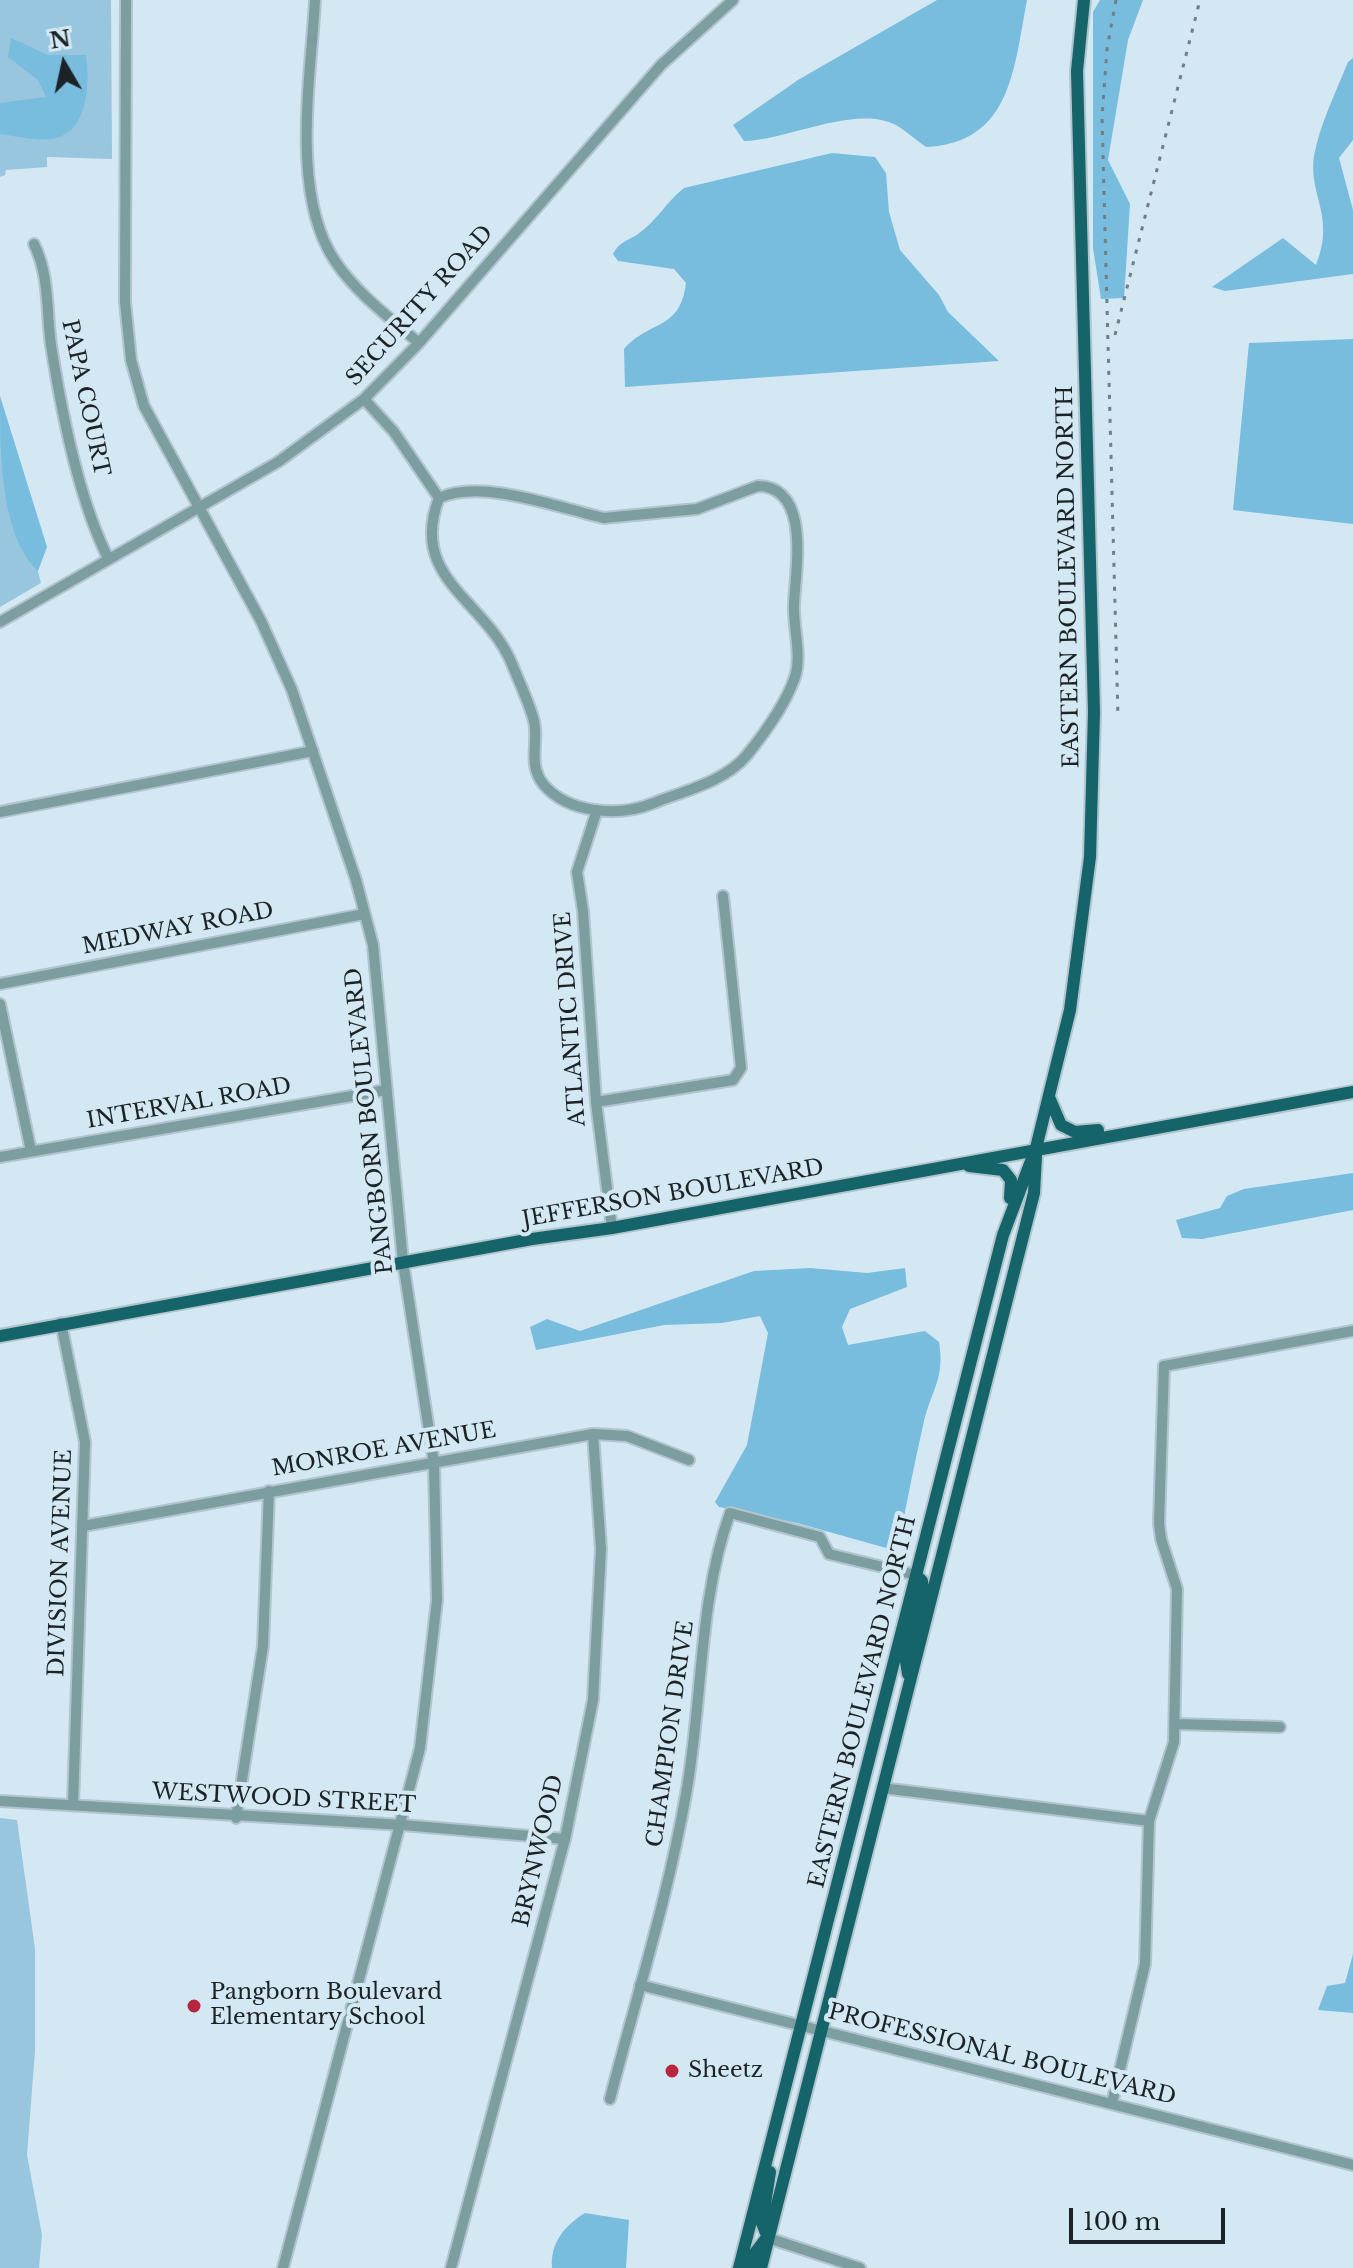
<!DOCTYPE html>
<html>
<head>
<meta charset="utf-8">
<style>
  body { margin:0 }
  #map { position:relative; width:1353px; height:2268px; overflow:hidden; background:#d3e8f3; font-family:"Libre Baskerville",serif }
  canvas { display:block }
  .north { position:absolute; left:24px; top:24px; width:80px; height:80px; -webkit-text-stroke:6px #d3e8f3; paint-order:stroke; rotate:351deg; font-size:22px; font-weight:700; line-height:32px; text-align:center; color:#1c2327 }
  .north::after { content:''; display:block; margin:auto; width:28px; height:36px; background:#1c2327; clip-path:polygon(50% 0,100% 100%,50% 72%,0 100%) }
  .scale { position:absolute; left:1069px; top:2208px; width:156px; height:36px; box-sizing:border-box; border:4px solid #1c2327; border-top:0; padding-left:10px; font-size:24px; line-height:28px; white-space:nowrap; color:#1c2327; -webkit-text-stroke:6px #d3e8f3; paint-order:stroke }
</style>
</head>
<body>
<div id="map">
<canvas width="1353" height="2268"></canvas>
<div class="north">N</div>
<div class="scale">100 m</div>
</div>
<script>
const ctx = document.querySelector('canvas').getContext('2d');
ctx.lineJoin = 'round';
function fill(path, color) { ctx.fillStyle = color; ctx.fill(path, 'evenodd'); }
function trace(path, color, width, dash) { ctx.strokeStyle = color; ctx.lineWidth = width; ctx.lineCap = dash ? 'butt' : 'round'; ctx.setLineDash(dash || []); ctx.stroke(path); }
function label(font, color, halo, rows, align = 'center') {
  ctx.font = font + ' "Libre Baskerville",serif'; ctx.lineWidth = 8; ctx.setLineDash([]); ctx.textBaseline = 'middle'; ctx.strokeStyle = halo; ctx.fillStyle = color; for (const [text, x, y, turn = 0] of rows) {
    ctx.save(); ctx.translate(x, y); ctx.rotate((+turn || 0) * Math.PI / 180); ctx.textAlign = isNaN(turn) ? turn : align; if (halo) ctx.strokeText(text, 0, 0); ctx.fillText(text, 0, 0); ctx.restore();
  }
}
fill(new Path2D(`
  M0 0H111L112 159 47 157V167L6 170 5 175 0 177Z
  M0 426 41 583 0 607Z
  M0 1818 17 1820 35 1949V2051L27 2155 42 2235 39 2268H0Z`), '#97c6de');
fill(new Path2D(`
  M937 0H1027C1014 67 1012 143 926 147 916 140 906 131 896 125 856 104 788 140 744 141L733 125 798 80Z
  M1100 0H1143L1128 40 1108 160 1130 204 1124 298 1101 299 1093 248V12Z
  M11 38 48 55H86C90 83 89 135 50 139 35 141 16 136 0 134V103L46 97 38 80 8 57Z
  M1353 58V140L1339 158 1353 210V274L1225 291 1212 287 1283 238 1316 265C1336 217 1308 194 1314 156 1320 124 1336 92 1348 62Z
  M832 153 875 157 886 173 889 212 900 250 939 295 948 312 999 361 625 387 624 349C651 319 680 331 686 283L674 269 618 261 613 254C619 242 627 241 638 234 656 222 667 201 684 188Z
  M1353 339V524L1233 510 1249 343Z
  M0 396 47 547 38 571C0 535 0 451 0 396Z
  M1353 1173V1210L1202 1239 1182 1238 1176 1220 1220 1208 1227 1196 1244 1189Z
  M810 1268 867 1273 905 1268 907 1287 850 1309 842 1327 848 1345 925 1331 939 1342C945 1378 932 1389 924 1421 914 1464 906 1508 897 1551L797 1523 719 1507 715 1502 747 1445 768 1333 760 1316 722 1323 664 1325 536 1350 530 1327 547 1319 580 1331 754 1271Z
  M1353 1954V2013L1318 2010 1327 1986 1345 1983Z
  M585 2213 629 2220 626 2268H552C550 2243 565 2225 585 2213Z`), '#78bcde');
const minor = new Path2D(`
  M126 0 125 302 131 360 144 406 261 621 292 690 356 880 373 945 403 1262 434 1463 437 1600 420 1748 283 2268
  M315 0C311 77 290 194 335 261 357 294 390 318 419 343
  M34 244C50 277 46 310 51 345 61 409 79 500 108 558
  M364 399 394 432 439 498
  M758 486C812 487 795 572 794 605 793 627 802 655 795 677 786 703 764 734 747 755 725 782 683 791 651 804 618 817 568 813 544 785 527 765 539 743 534 721 529 702 519 682 512 664 486 600 408 579 439 498 483 478 558 508 604 518L697 509Z
  M0 622 278 462 364 399 419 343 661 65 733 0
  M597 810 577 872 583 911 596 1102 612 1228
  M0 812 313 751
  M0 984 364 914
  M0 1004 31 1151
  M596 1102 733 1080 741 1068 723 896
  M0 1157 386 1090
  M61 1323 85 1442 73 1805
  M83 1526 593 1434 627 1436 689 1460
  M1176 1724 1280 1727
  M882 1788 1149 1821
  M0 1801 403 1825 565 1839
  M236 1818 263 1646 269 1491
  M640 1985 1353 2165
  M610 2099C636 1998 668 1897 686 1794 703 1701 698 1602 730 1513L820 1537 829 1554 916 1575
  M1112 2103 1145 1964 1149 1821 1174 1742 1177 1589 1161 1539 1159 1523 1164 1366 1353 1331
  M768 2238 860 2268
  M451 2268 565 1839 593 1700 601 1549 593 1434`);
const major = new Path2D(`
  M1049 1097 1061 1125 1075 1132 1098 1130
  M969 1166 1003 1170 1011 1180 1010 1198
  M0 1336 532 1239 612 1228 1353 1092
  M908 1674 906 1661 923 1590 922 1581 916 1575
  M768 2238 762 2223 770 2172
  M739 2268 1003 1235 1036 1148 1070 1010 1090 857 1094 712 1077 71 1084 0
  M750 2268 755 2253 765 2240
  M761 2268 1034 1193 1036 1156`);
trace(minor, '#b2c5ce', 14);
trace(major, '#b2c5ce', 16);
trace(minor, '#7c9ea1', 10);
trace(major, '#146469', 12);
trace(new Path2D(`
  M1116 0 1107 49 1102 117 1118 718
  M1115 335 1200 0`), '#717e85', 3, [4, 8]);
for (const [x, y, r, color] of [
  [194,2006,8,"#b7253f"],
  [672,2071,8,"#b7253f"]
]) { const dot = new Path2D(); dot.arc(x, y, r, 0, 2 * Math.PI); ctx.fillStyle = color; ctx.fill(dot); trace(dot, '#d3e8f3', 3); }
label('22px', '#1c2327', '#d3e8f3', [
  ["SECURITY ROAD",420,306,-48],
  ["PAPA COURT",85,398,78],
  ["EASTERN BOULEVARD NORTH",1069,577,-91],
  ["MEDWAY ROAD",178,929,-11],
  ["ATLANTIC DRIVE",571,1019,-94],
  ["INTERVAL ROAD",189,1104,-10],
  ["PANGBORN BOULEVARD",370,1121,-96],
  ["JEFFERSON BOULEVARD",673,1194,-10],
  ["MONROE AVENUE",384,1450,-10],
  ["DIVISION AVENUE",61,1563,-88],
  ["EASTERN BOULEVARD NORTH",863,1702,-76],
  ["CHAMPION DRIVE",671,1734,-82],
  ["WESTWOOD STREET",284,1799,3],
  ["BRYNWOOD",539,1851,-77],
  ["PROFESSIONAL BOULEVARD",1002,2055,14]
]);
label('22px', '#1c2327', '#d3e8f3', [
  ["Pangborn Boulevard",210,1993],
  ["Elementary School",210,2018],
  ["Sheetz",688,2071]
], 'left');
</script>
</body>
</html>
